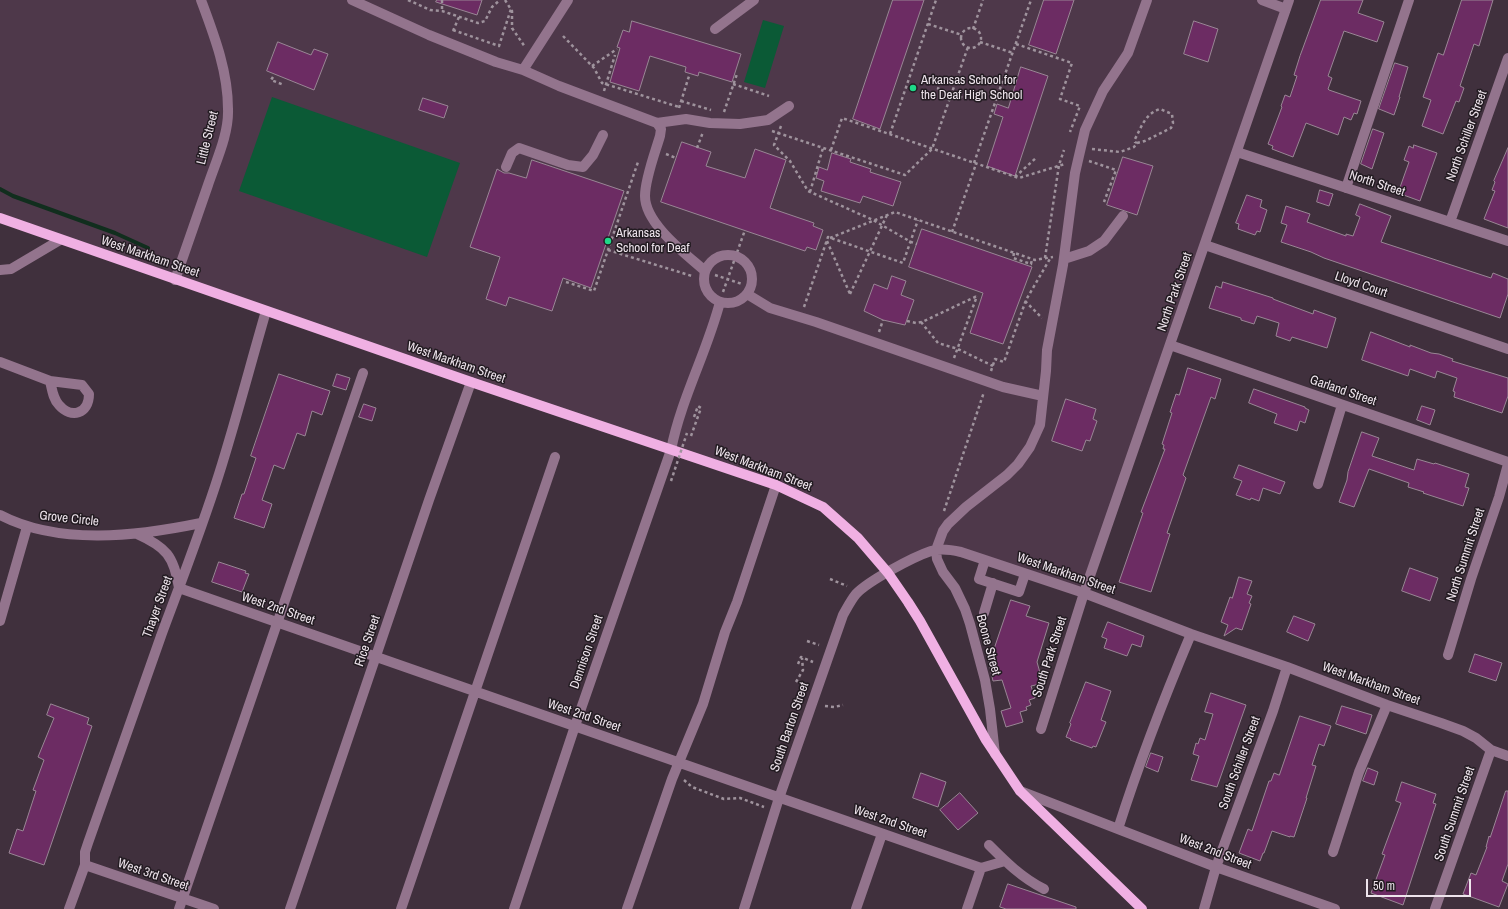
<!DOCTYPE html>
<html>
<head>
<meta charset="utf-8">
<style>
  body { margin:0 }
  #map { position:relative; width:1508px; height:909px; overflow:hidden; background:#40303d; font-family:"Archivo Narrow",sans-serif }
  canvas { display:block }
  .scale { position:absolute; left:1366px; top:879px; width:105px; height:18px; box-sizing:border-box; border:2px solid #eee4ec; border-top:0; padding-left:5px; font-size:12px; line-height:14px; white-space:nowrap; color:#eee4ec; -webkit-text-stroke:3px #221b21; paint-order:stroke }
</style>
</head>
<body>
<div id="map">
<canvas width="1508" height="909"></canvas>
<div class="scale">50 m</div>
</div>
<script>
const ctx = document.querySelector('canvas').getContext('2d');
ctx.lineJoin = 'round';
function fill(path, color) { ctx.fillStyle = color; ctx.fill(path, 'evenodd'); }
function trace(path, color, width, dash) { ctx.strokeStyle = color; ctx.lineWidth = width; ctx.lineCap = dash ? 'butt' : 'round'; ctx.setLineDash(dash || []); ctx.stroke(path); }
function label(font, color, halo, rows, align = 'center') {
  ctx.font = font + ' "Archivo Narrow",sans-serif'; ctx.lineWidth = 3; ctx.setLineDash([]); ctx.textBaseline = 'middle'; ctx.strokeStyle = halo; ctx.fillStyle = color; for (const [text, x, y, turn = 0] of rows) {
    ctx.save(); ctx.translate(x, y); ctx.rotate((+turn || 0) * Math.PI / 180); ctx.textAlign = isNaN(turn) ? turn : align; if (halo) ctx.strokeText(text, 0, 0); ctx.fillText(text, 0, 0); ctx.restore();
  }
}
fill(new Path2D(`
  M0 0H1289L1084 593 936 550 888 573 858 538 796 493 0 218Z`), '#4e384a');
fill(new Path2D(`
  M763 20 784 26 765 88 744 82Z
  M272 97 460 163 427 257 239 191Z`), '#0b5a36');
trace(new Path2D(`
  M0 189 13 196 115 233 148 248`), '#112e1e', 4);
const building = new Path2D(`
  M437 0H482L477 15 436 2Z
  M893 0H924L880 129 853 119Z
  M1044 0H1074L1056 54 1029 45Z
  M1321 0H1363L1358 13 1384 22 1377 42 1344 31 1328 76 1332 78 1328 89 1329 90 1361 101 1357 114 1354 113 1351 120 1344 117 1338 135 1306 123 1293 157 1272 149 1273 146 1268 144 1282 107 1281 106 1285 95 1290 97 1297 76 1294 75 1300 56Z
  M1462 0H1493L1479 46 1474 44 1460 86 1464 88 1459 102 1456 101 1443 134 1422 126 1431 100 1423 97 1438 53 1443 55Z
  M632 21 741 54 732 82 699 72 698 76 685 72 686 67 650 56 639 91 610 82 620 48 617 47 623 30 629 32Z
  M1194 21 1218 29 1208 62 1184 54Z
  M278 42 311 55 314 49 328 54 314 90 267 71Z
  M1395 63 1408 67 1399 97H1400L1394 115 1379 109Z
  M1021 67 1048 76 1015 176 987 166 1003 117 994 114 997 104 1008 108Z
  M423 98 448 106 444 118 419 110Z
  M1373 129 1384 133 1372 169 1361 164Z
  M682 142 711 152 706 166 745 178 755 149 786 160 770 208 814 223 813 226 823 230 816 250 807 247 805 251 661 202Z
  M1414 145 1437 153 1420 201 1398 193 1409 162 1404 160 1409 146 1413 148Z
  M1508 148V228L1484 219 1495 191 1492 190 1495 182 1494 181Z
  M832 153 851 159 850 162 871 169 870 172 901 182 893 206 863 196 860 203 821 191 824 181 816 178 819 167 827 170Z
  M1123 157 1153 166 1137 215 1107 205Z
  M532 160 624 191 591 288 563 278 552 311 509 297 506 306 486 299 500 257 470 247 497 169 504 173H509L526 178Z
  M1320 190 1333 194 1329 206 1317 202Z
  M1247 195 1262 200 1260 207 1267 210 1260 232 1257 231 1255 235 1238 229 1239 224 1236 223Z
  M1360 204 1391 216 1381 242 1491 278 1493 273 1508 279V294L1500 318 1324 258 1311 252 1281 242 1287 225 1281 223 1286 206 1310 214 1307 222 1346 236V234L1353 236 1360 217 1356 215Z
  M922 229 1032 267 1003 344 970 333 983 293 909 267Z
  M892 276 906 281 901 295 914 300 905 325 883 320 864 311 874 284 887 289Z
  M1223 282 1273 298V299L1313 314 1314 310 1336 318 1327 348 1292 337 1290 341 1276 336 1279 323 1257 316 1254 324 1241 320V318L1209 308 1216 286 1221 288Z
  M1371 332 1410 347V345L1431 353 1439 354 1453 359 1452 361 1508 378V396L1502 413 1454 397 1455 392 1453 391 1457 378 1437 371 1435 378 1410 369 1408 376 1362 360Z
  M1188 368 1221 379 1215 399 1211 397 1183 475 1186 478 1167 533 1170 534 1151 592 1119 582 1143 513 1141 512 1165 449H1163L1164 445 1162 444 1172 413 1170 412 1176 394 1179 395Z
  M279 374 330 391 322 415 312 411 305 436 297 433 284 469 274 465 262 500 272 504 264 528 234 518 242 494H244L256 458 251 456Z
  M337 374 350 378 346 390 333 386Z
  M1254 389 1305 407V408L1309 410 1305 423 1300 421 1297 431 1274 423 1277 414 1249 403Z
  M1066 399 1096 409 1093 419 1097 421 1090 441 1086 440 1082 451 1052 441Z
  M364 404 376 408 372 421 359 417Z
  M1422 406 1435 410 1430 425 1417 420Z
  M1362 432 1379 438 1372 456 1414 470 1417 459 1434 464 1435 463 1469 474 1465 487 1469 488 1463 506 1423 493 1424 492 1408 487 1409 483 1369 469 1354 507 1339 502 1347 480 1348 472Z
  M1239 465 1285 482 1280 494 1263 488 1259 501 1251 498 1250 500 1236 495 1242 481 1234 478Z
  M219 562 246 571 245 573 249 574 242 592 212 582Z
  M1410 568 1438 578 1430 601 1402 591Z
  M1239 577 1252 581 1247 594 1252 596 1249 603 1251 604 1242 630 1236 628 1224 636 1228 625 1221 622 1230 597 1232 598Z
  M1011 600 1030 606 1026 616 1049 623 1037 662 1042 680H1039L1040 684 1031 686 1035 698 1029 700 1031 705 1026 707 1027 710 1020 712 1023 722 1006 727 1001 711 1011 708 1002 680 993 681 986 650 994 648Z
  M1294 616 1315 624 1308 641 1287 632Z
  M1108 622 1144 636 1141 647 1132 644 1127 656 1104 648 1107 639 1102 637Z
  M1475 654 1502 663 1496 681 1469 672Z
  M1086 682 1111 691 1101 720 1106 722 1096 747 1093 746 1092 748 1070 740 1071 739 1066 737 1071 724 1070 723Z
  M1211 693 1246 705 1217 787 1191 780 1199 756 1193 754 1196 743 1198 744 1200 738 1205 740 1213 714 1205 712Z
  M51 704 89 718 87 724 92 726 44 865 9 853 17 829 23 831 36 791 33 790 44 760 38 757 54 718 47 715Z
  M1342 706 1372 715 1366 734 1336 724Z
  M1300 716 1331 726 1324 746 1319 744 1312 765 1316 766 1306 798H1307L1294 837 1290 836V837L1272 831 1264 853H1263L1260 861 1239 853 1248 829 1252 831 1269 781H1271L1274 773 1279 775Z
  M1151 753 1163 757 1158 772 1146 767Z
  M1368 768 1378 772 1374 785 1363 781Z
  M921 773 946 782 938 807 913 798Z
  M1402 782 1436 794 1433 803 1436 804 1403 905 1371 893 1385 855 1382 854 1401 803 1396 801Z
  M1506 791H1508V864L1502 881 1508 884 1499 907 1463 894 1471 873 1476 875 1487 847H1486L1489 836 1490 837Z
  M960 793 978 813 958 830 940 810Z
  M1008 884 1076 907V909H1006L1000 907Z`);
fill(building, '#6c2c63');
trace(building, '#998695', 1);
trace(new Path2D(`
  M408 0 430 10 442 11 478 23 485 21 492 7 500 0
  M442 0V11
  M505 0 512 11V28L525 47
  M928 24 962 35
  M961 38a10 10 0 1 1 20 0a10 10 0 1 1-20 0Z
  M973 29 983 0
  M453 30 499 46 511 9
  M453 31 459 17
  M563 36 594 68 602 83 679 107
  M980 42 1013 53
  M1016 44 1072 63 1060 99 1080 106 1070 132
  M592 66 617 49
  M273 77 271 80 284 85
  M733 84 769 96
  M937 88 966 99
  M604 91 615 55
  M681 101 711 110
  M679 108 689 76
  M724 112 737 74
  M781 126 774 145 790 161 808 191 873 220 911 242 917 244
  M772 131 905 175 932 149 968 47
  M890 134 936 0
  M697 148 703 132
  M1092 149 1120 152 1134 147 1137 143 1145 141 1171 128 1173 123 1172 114 1160 109C1145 114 1142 126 1135 139V142L1137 143
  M831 150 842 118 1019 178 1065 164
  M666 154 676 158
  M1089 161 1116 170 1104 202
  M974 163 1031 0
  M1015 177 1037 157
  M810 192 823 148
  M952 232 976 164
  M830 238 895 212 1035 260 1053 257
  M827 241 850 294
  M608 250 692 276
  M1014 253 1013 258 1031 264 1032 259
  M1045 258 1059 165 1064 150
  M715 275 742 284
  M566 282 594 291 638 162
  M723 292 745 230
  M850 294 887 215
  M1025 301 1042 318
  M804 307 828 237 903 263 918 220
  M907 321 916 323 922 322 977 296
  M921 322 938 343 958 349 993 366
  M879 332 883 320
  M954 358 977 296
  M991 371 995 359 1004 362 1026 300 1051 257
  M691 436 701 408 698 406 694 417
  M944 511 984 392
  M830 579 847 586
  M807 641 819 645
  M798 664 801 657 813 662
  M796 682 803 670 802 658
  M825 706 834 707 843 705
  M684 780 692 787 724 799 740 798 764 807`), '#9f939d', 2.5, [3, 3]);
trace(new Path2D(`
  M352 0 429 35 496 62 523 70 559 86 657 123 661 129 660 136C655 153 645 179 645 196 645 224 686 254 705 271
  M1262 0 1286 9
  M715 29 754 0
  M523 70 568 0
  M657 123 686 119 710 123 740 124 768 120 789 106
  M1237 152 1508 241
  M506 167 512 153 519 148 568 165 583 167 593 155 603 135
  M1346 188 1409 0
  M1450 222 1508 58
  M1205 245 1508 349
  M704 279a24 24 0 1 1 48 0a24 24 0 1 1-48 0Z
  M1064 259 1089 251 1104 241 1123 216
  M0 270 11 269 60 240
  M175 280C186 248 197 216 208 185 216 161 229 134 228 109 228 71 214 35 201 0
  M747 294 770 308 816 322 1003 387 1043 396
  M1170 345 1508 462
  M0 362 50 381
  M50 381 82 385 89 394C89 414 71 419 59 405 53 399 52 389 50 381Z
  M1318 484 1342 405
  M0 515C59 546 138 536 201 523
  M137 534C166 547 174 556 179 588L981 868
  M985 560 979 579 1019 592 1025 574
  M984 613 993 583
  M0 621 27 527
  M1448 655 1471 579 1499 497 1508 464
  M1041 729 1084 593 1289 0
  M995 754 990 709 985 680 970 624 965 609 955 588 943 572 937 559 936 550 943 531 948 524 966 507 1007 475 1018 464 1030 447 1040 425 1046 371 1047 350 1063 265 1075 173 1085 130 1103 91 1128 53 1147 0
  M1020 791 1216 867 1335 909
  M1118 829C1139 763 1164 698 1191 634
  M989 845C1006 862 1022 878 1044 889
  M1333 852 1359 772 1387 705
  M85 865 214 909
  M981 868 1005 861
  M69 909 85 865V852L88 843C113 774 137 705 161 636 181 582 202 528 219 474 236 420 250 366 266 311
  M179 909 363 373
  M290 909 429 500 471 382
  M401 909 555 457
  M514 909 575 726 671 450C681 399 707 352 720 302
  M627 909 672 779 703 704 725 632 737 602 776 485
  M744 909 779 798 843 615C847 608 851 600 856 594 868 581 913 557 931 551 941 548 952 550 961 552L1084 593 1191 634 1287 667 1387 705 1441 723 1463 731 1476 738 1491 750 1508 756
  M856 909 882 834
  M967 909 981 868
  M1204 909 1216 867 1273 711 1287 667
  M1435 909 1491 750`), '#93748d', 10);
trace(new Path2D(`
  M0 218 471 382 776 485 823 507 858 538 888 573 908 602 920 621 986 740 1020 791 1142 909`), '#f0b0e3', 10);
trace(new Path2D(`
  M671 481 687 433`), '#9f939d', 2.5, [3, 3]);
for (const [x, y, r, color] of [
  [913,88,4,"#1ed888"],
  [608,241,4,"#1ed888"]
]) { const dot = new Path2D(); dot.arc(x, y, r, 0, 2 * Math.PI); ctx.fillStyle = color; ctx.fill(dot); trace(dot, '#221b21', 1.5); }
label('13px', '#eee4ec', '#221b21', [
  ["Arkansas School for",921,81],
  ["the Deaf High School",921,96],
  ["Arkansas",616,234],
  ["School for Deaf",616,249]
], 'left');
label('13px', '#eee4ec', '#221b21', [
  ["North Schiller Street",1467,136,-70],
  ["Little Street",208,138,-76],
  ["North Street",1377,184,18],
  ["West Markham Street",150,257,19],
  ["Lloyd Court",1361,285,19],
  ["North Park Street",1175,292,-71],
  ["West Markham Street",456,363,19],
  ["Garland Street",1343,391,19],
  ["West Markham Street",763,469,21],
  ["Grove Circle",69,519,6],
  ["North Summit Street",1466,555,-72],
  ["West Markham Street",1066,574,19],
  ["Thayer Street",158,607,-70],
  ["West 2nd Street",278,609,19],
  ["Rice Street",368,641,-71],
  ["Boone Street",988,645,75],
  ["Dennison Street",587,652,-71],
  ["South Park Street",1050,657,-72],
  ["West Markham Street",1371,684,20],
  ["West 2nd Street",584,716,19],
  ["South Barton Street",790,727,-71],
  ["South Schiller Street",1240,763,-70],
  ["South Summit Street",1455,814,-71],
  ["West 2nd Street",890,822,19],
  ["West 2nd Street",1215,852,21],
  ["West 3rd Street",153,875,19]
]);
</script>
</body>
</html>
